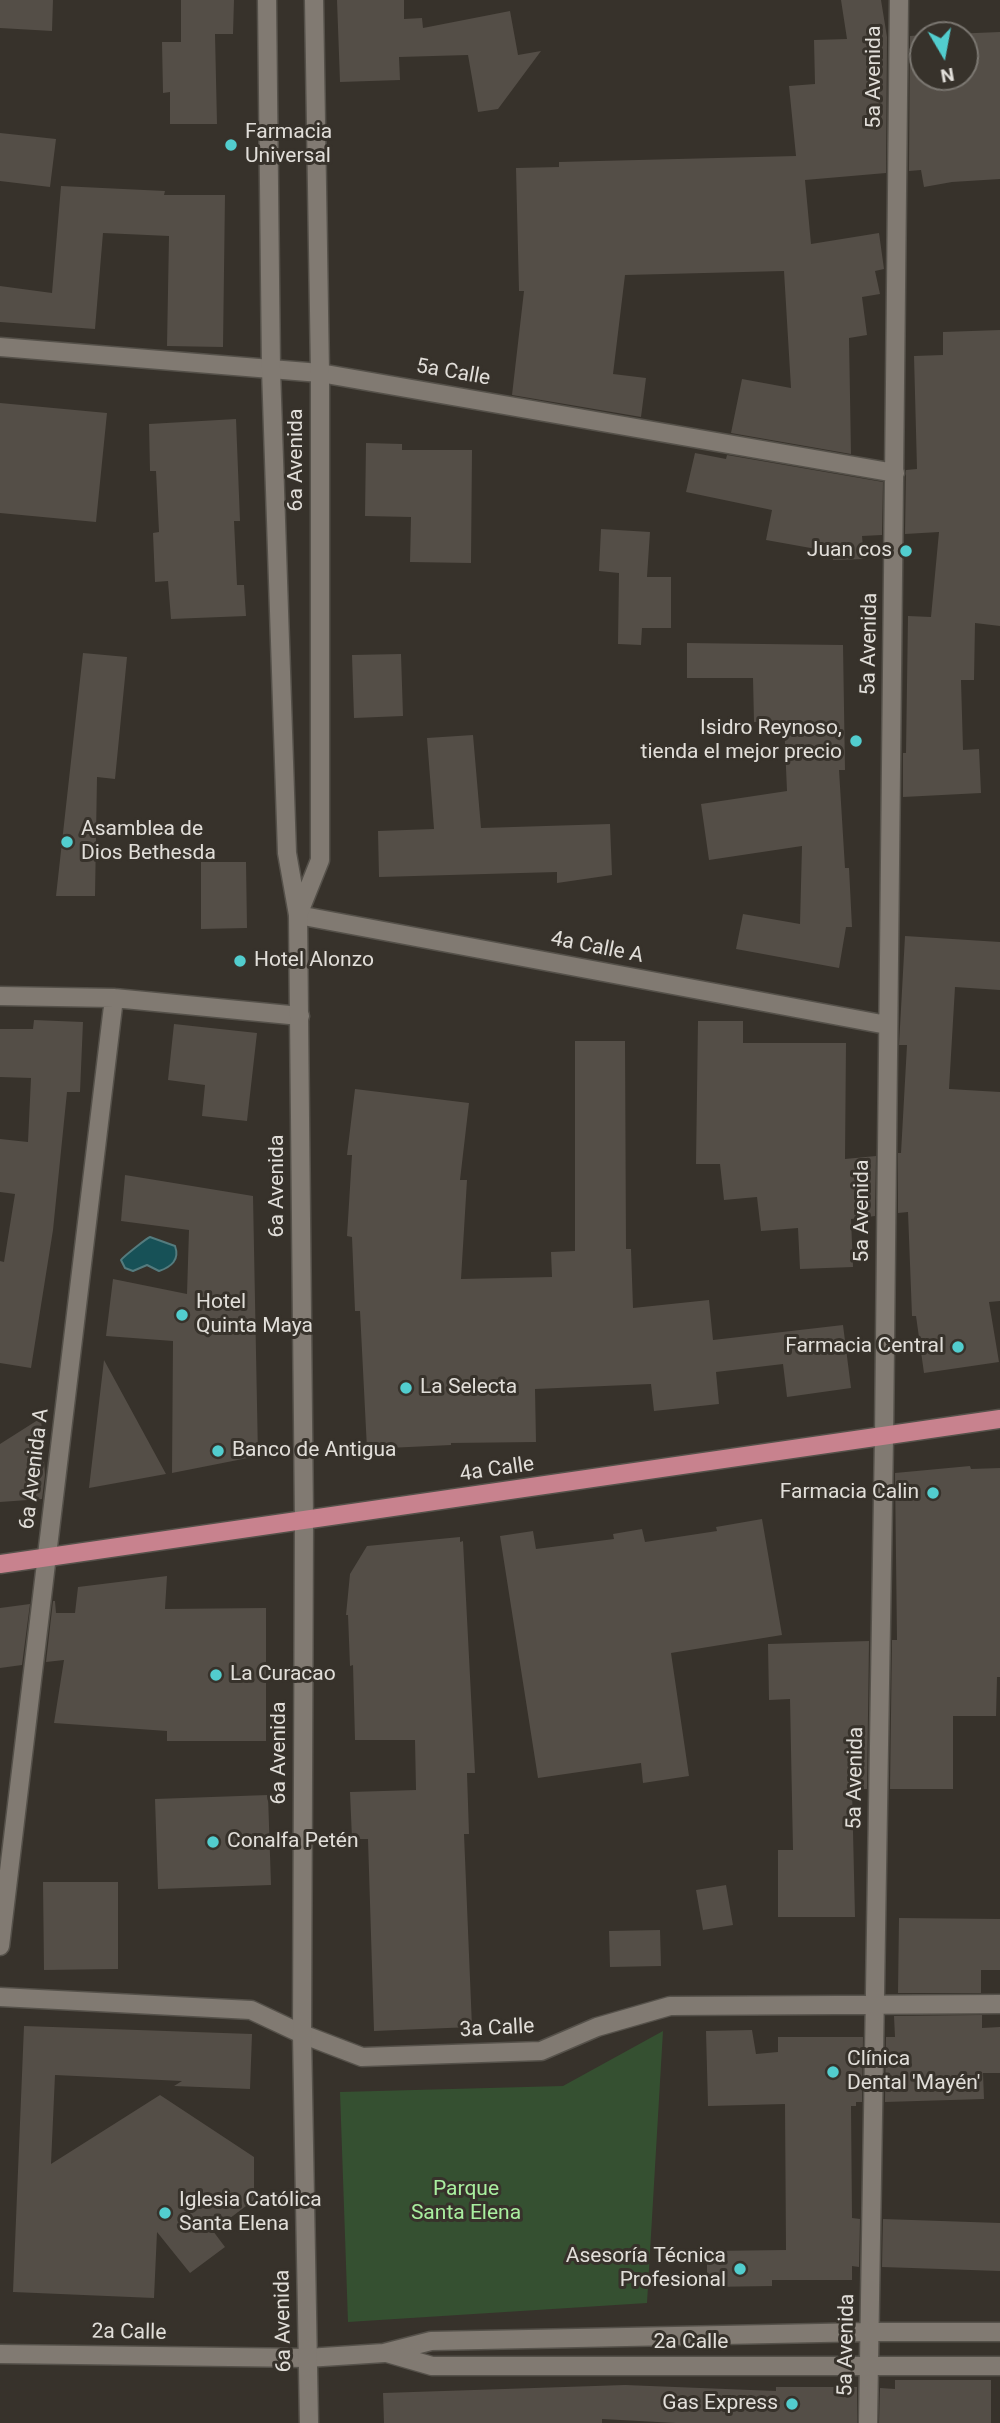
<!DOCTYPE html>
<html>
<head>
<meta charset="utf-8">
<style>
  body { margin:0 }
  #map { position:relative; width:1000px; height:2423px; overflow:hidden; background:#37322b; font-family:Roboto,sans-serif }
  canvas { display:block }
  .north { position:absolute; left:909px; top:21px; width:70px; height:70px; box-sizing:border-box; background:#37322b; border:2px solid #7b7771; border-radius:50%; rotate:170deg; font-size:19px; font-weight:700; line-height:28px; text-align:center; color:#e1ded9 }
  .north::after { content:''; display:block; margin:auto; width:24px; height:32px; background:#52cdce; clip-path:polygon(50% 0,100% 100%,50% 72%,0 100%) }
</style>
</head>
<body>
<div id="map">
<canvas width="1000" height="2423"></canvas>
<div class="north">N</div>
</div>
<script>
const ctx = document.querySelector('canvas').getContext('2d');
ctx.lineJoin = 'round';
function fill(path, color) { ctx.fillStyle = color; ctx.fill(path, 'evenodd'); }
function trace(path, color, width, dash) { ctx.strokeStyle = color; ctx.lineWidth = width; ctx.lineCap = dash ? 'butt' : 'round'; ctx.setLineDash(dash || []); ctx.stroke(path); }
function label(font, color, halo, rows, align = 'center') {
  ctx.font = font + ' Roboto,sans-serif'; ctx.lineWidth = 6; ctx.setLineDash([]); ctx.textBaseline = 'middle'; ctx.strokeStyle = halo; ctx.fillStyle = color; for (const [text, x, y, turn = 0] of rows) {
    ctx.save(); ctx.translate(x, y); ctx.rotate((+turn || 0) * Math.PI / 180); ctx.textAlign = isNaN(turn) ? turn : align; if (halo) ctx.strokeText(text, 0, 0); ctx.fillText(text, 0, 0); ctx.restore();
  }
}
fill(new Path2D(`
  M663 2031 647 2303 348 2322 340 2092 563 2086Z`), '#355031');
const water = new Path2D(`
  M150 1237 175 1246C180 1260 171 1267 159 1271L147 1265 133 1271 125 1268 121 1260C123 1257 147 1238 150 1237Z`);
fill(water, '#175157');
trace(water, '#547b7e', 2);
fill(new Path2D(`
  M0 0H53L52 31 0 28Z
  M181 0H234L233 34H215L217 124H170V92L163 93 162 42H181Z
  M337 0H404V19L422 18 423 28 510 11 518 55 541 51 498 109 478 112 468 55 399 57 400 80 340 82Z
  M841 0H881L887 37 886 173 805 180 811 244 879 233 884 269 875 271 880 294 862 297 867 335 849 338 851 454 731 433 742 379 791 388 784 271 625 275 613 374 646 378 641 417 512 395 524 291H519L516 168 559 167V162L796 156 789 86 815 84 814 40 847 39Z
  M1000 32V179L952 182 924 187 921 170 909 171 910 36 923 35V77H965V35H927Z
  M0 133 56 139 50 187 0 181Z
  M61 186 165 191 164 195H225L223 347 167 346 169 236 103 233 95 329 0 322V286L52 293Z
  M1000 330V626L975 623 974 680H961L963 750 979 749 981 793 903 797V753H906L908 616 931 617 939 532 905 534 906 470 917 469 914 356 943 355V332Z
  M0 403 107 413 96 522 0 513Z
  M236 419 240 521H234L237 585H244L246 616 171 619 168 581 155 582 153 533 159 532 156 471H150L149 424Z
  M366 443 402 444V450H472L471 563 410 562 411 517 365 516Z
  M695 453 726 459 727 455 883 482 882 535 862 536 864 559 833 560V552L766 540 772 510 686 492Z
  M601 529 650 532 647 577H671V628H642L641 645 618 644 619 573 599 571Z
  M687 643 843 645 845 770H839L845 868H849L852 927H846L839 968 736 949 743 914 800 924 802 846 709 860 701 804 787 791 784 722H754L753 678H687Z
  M83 653 127 657 115 779 97 777 95 896H56Z
  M401 654 403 716 354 718 352 655Z
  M473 735 481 828 610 824 612 875 557 883V872L379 877 378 831 434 829 427 738Z
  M201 862H246L247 928 201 929Z
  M905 936 1000 942V990L955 987 949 1089 1000 1092V1301L989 1302 999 1362 924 1373 916 1316H912L908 1212 898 1213V1153H901L907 1045H899Z
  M34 1020 83 1022 80 1092H67L53 1230 31 1368 0 1363V1261L4 1262 15 1194 0 1192V1139L28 1142 31 1078 0 1077V1029H33Z
  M698 1021H743V1043H846L845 1159 876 1156 875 1216 851 1219 853 1267 800 1269 798 1228 761 1231 757 1197 724 1200 720 1164H696Z
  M174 1024 257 1033 247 1121 202 1116 205 1085 168 1080Z
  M575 1041H625L626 1249H631L633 1308 709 1300 713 1340 843 1325 851 1388 787 1397 783 1364 716 1372 719 1404 654 1411 651 1384 535 1389 536 1442 451 1443V1445L367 1449 360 1311H355L352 1237 347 1236 352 1155H347L355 1089 469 1103 460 1180H467L461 1279 552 1277 551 1252 575 1251Z
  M125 1175 253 1196 258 1456 172 1473 173 1341 106 1336 113 1279 187 1294 189 1230 121 1221Z
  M104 1360 166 1474 89 1488Z
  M41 1418 45 1475 42 1499 0 1502V1444Z
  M970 1466 971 1469 1000 1468V1677H997L996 1716H953V1789H890L892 1640H897L895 1473Z
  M762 1519 782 1635 671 1653 689 1776 643 1783 641 1763 538 1778 500 1536 533 1531 536 1549 614 1539 613 1534 642 1529 645 1542 717 1531 716 1527Z
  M460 1537V1542L463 1541 475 1773H467L469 1834H464L472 2027 374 2031 368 1839H352L350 1792 416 1790 415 1740H355L353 1665 350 1666 348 1615H346L350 1574 367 1546Z
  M167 1576 165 1609 266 1608V1741H167V1731L54 1723 64 1660 46 1662 53 1601H55L56 1613H75L78 1587Z
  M30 1604 22 1665 0 1668V1608Z
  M869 1641 867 1789H852L855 1917H778V1850H793L790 1699 769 1700 768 1644Z
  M268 1795 271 1885 158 1889 155 1799Z
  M43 1882H118V1969L44 1970Z
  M726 1885 733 1925 703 1930 696 1890Z
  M899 1918 1000 1919V1970H981V1993H898Z
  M660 1930 661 1966 610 1967 609 1931Z
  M982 2015V2028L1000 2027V2073H983L984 2099 885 2102 886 2037H895L894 2016Z
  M24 2026 252 2034 250 2089 174 2086 182 2081 55 2075 51 2164 160 2095 254 2157V2200L213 2231 225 2247 190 2273 157 2232 154 2298 13 2292Z
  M752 2030 756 2054 778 2052V2037H863L862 2102H856V2106H851L852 2218 860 2219 859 2267 852 2266V2280H772V2286L707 2287V2251L786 2250 785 2104 708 2106 706 2031Z
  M883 2219 1000 2223V2271L882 2267Z
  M895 2380H991V2423H879L880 2388 895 2389Z
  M625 2385 776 2391V2387H857V2423H676L602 2419V2423H384L383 2393Z`), '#544e47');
const minor = new Path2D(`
  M0 347 320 373 895 473
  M298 915 887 1025
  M0 996 114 998 300 1016
  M0 1946 114 998
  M0 1997 251 2010 302 2034 362 2057 541 2051 597 2027 670 2006 1000 2004
  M387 2353 432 2366H1000
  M0 2354 307 2358 384 2353 431 2341 869 2332H1000
  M868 2423 884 1437 899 0`);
const tertiary = new Path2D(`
  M267 0 271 369 287 853 298 915 304 1521 302 2034 309 2423
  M298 915 320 860V373L314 0`);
const primary = new Path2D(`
  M0 1564 1000 1419`);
trace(minor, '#55514a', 21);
trace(tertiary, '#55514a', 21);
trace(primary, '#55514a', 21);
trace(minor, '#817a72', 18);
trace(tertiary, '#817a72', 18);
trace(primary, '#c8828e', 18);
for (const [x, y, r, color] of [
  [231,145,7,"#52cdce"],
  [906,551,7,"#52cdce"],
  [856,741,7,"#52cdce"],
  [67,842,7,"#52cdce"],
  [240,961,7,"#52cdce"],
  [182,1315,7,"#52cdce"],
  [958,1347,7,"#52cdce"],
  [406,1388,7,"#52cdce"],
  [218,1451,7,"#52cdce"],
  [933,1493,7,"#52cdce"],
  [216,1675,7,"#52cdce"],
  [213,1842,7,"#52cdce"],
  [833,2072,7,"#52cdce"],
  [165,2213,7,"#52cdce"],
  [740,2269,7,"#52cdce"],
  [792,2404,7,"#52cdce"]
]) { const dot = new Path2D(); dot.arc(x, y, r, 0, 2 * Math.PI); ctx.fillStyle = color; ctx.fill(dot); trace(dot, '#37322b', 2.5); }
label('21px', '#e1ded9', '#37322b', [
  ["5a Avenida",875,77,-90],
  ["5a Calle",453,373,10],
  ["6a Avenida",297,460,-90],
  ["5a Avenida",870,644,-89],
  ["4a Calle A",597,948,11],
  ["6a Avenida",278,1186,-90],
  ["5a Avenida",863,1211,-90],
  ["6a Avenida A",35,1469,-83],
  ["4a Calle",497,1470,-8],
  ["6a Avenida",280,1753,-90],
  ["5a Avenida",856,1778,-89],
  ["3a Calle",497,2029,-3],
  ["6a Avenida",284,2321,-91],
  ["2a Calle",129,2333,1],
  ["2a Calle",691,2343],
  ["5a Avenida",847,2345,-89]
]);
label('21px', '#e1ded9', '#37322b', [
  ["Farmacia",245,133],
  ["Universal",245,157],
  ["Juan cos",892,551,"right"],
  ["Isidro Reynoso,",842,729,"right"],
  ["tienda el mejor precio",842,753,"right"],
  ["Asamblea de",81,830],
  ["Dios Bethesda",81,854],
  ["Hotel Alonzo",254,961],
  ["Hotel",196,1303],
  ["Quinta Maya",196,1327],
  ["Farmacia Central",944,1347,"right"],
  ["La Selecta",420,1388],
  ["Banco de Antigua",232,1451],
  ["Farmacia Calin",919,1493,"right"],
  ["La Curacao",230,1675],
  ["Conalfa Petén",227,1842],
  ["Clínica",847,2060],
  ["Dental 'Mayén'",847,2084],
  ["Iglesia Católica",179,2201],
  ["Santa Elena",179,2225],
  ["Asesoría Técnica",726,2257,"right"],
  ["Profesional",726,2281,"right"],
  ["Gas Express",778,2404,"right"]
], 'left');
label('21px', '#a9ee9f', '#37322b', [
  ["Parque",466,2190],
  ["Santa Elena",466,2214]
]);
</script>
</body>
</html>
